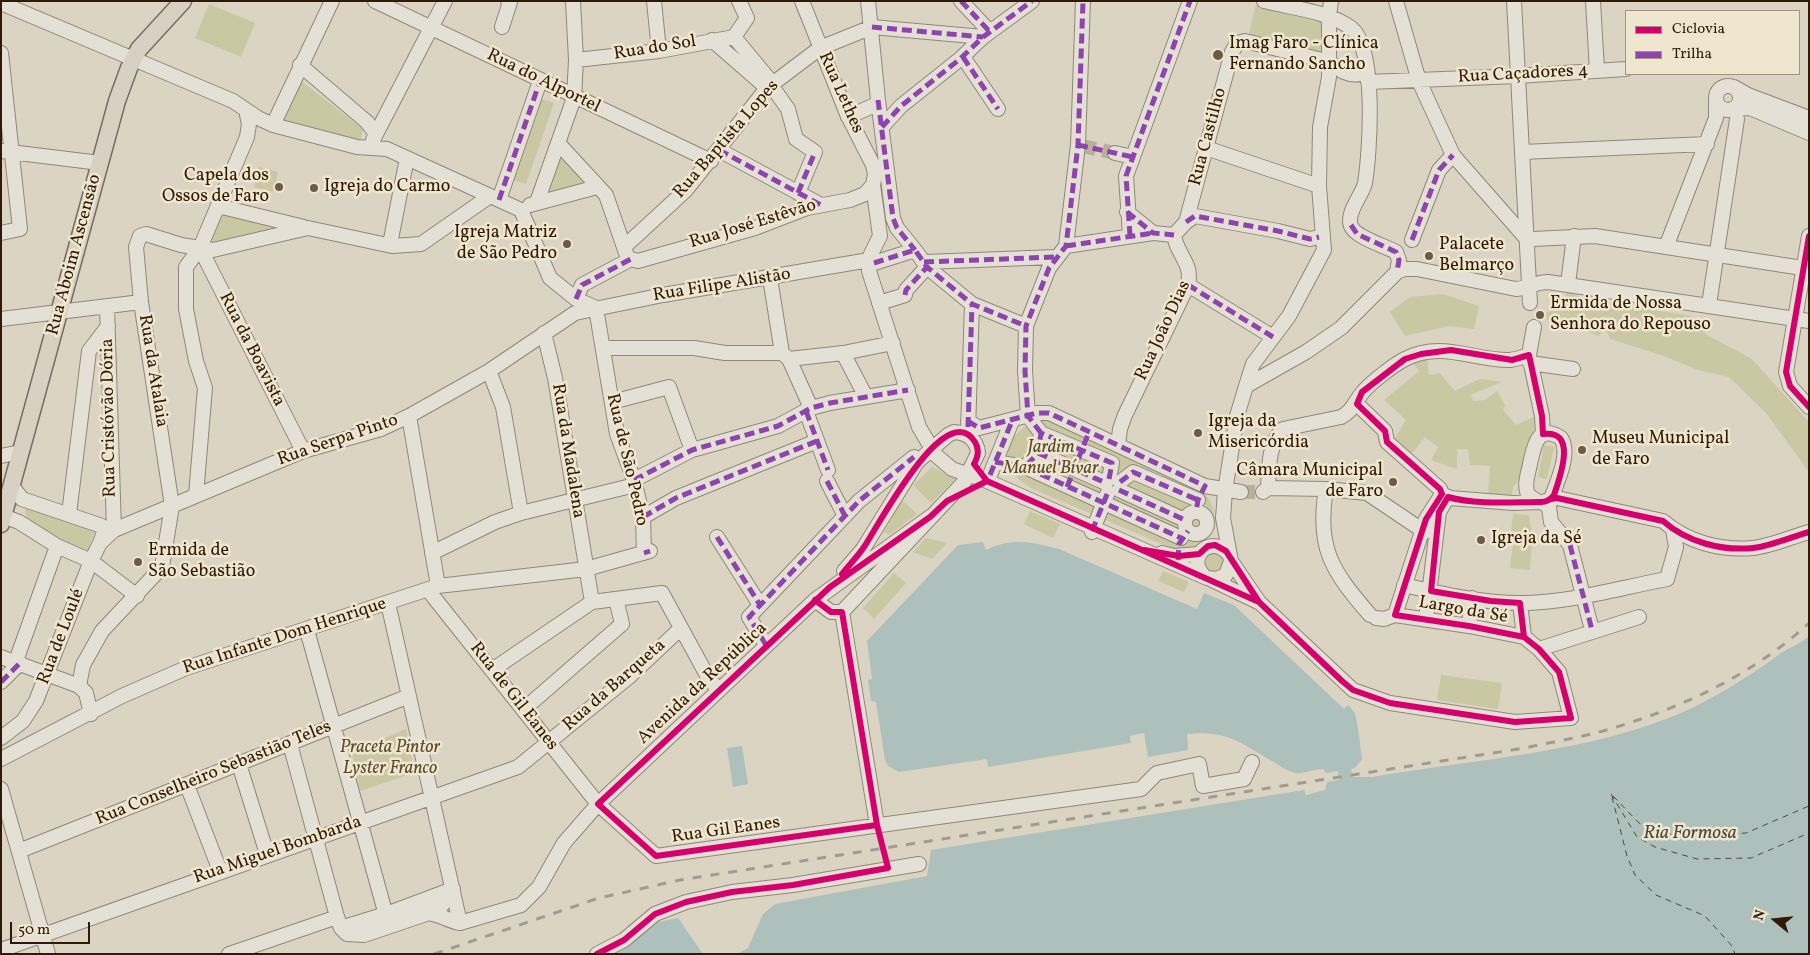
<!DOCTYPE html>
<html>
<head>
<meta charset="utf-8">
<style>
  body { margin:0 }
  #map { position:relative; width:1810px; height:955px; overflow:hidden; background:#dcd4c2; font-family:Vollkorn,serif }
  canvas { display:block }
  .frame { position:absolute; inset:0; border:2px solid #301a05; pointer-events:none }
  .legend { position:absolute; left:1625px; top:10px; width:175px; height:65px; box-sizing:border-box; background:#efe6d0; border:1px solid #a3947f; margin:0; padding:6px 9px; list-style:none; font-size:15px; color:#301a05 }
  .legend li { display:flex; align-items:center; gap:10px; height:25px }
  .legend b { width:25px; border:1px solid #a3947f }
  .north { position:absolute; left:1750px; top:895px; width:50px; height:50px; -webkit-text-stroke:4px #efe6d0; paint-order:stroke; rotate:287deg; font-size:14px; font-weight:700; line-height:20px; text-align:center; color:#301a05 }
  .north::after { content:''; display:block; margin:auto; width:18px; height:22px; background:#301a05; clip-path:polygon(50% 0,100% 100%,50% 72%,0 100%) }
  .scale { position:absolute; left:10px; top:922px; width:80px; height:22px; box-sizing:border-box; border:2px solid #301a05; border-top:0; padding-left:6px; font-size:15px; line-height:18px; white-space:nowrap; color:#301a05; -webkit-text-stroke:4px #efe6d0; paint-order:stroke }
</style>
</head>
<body>
<div id="map">
<canvas width="1810" height="955"></canvas>
<div class="frame"></div>
<ul class="legend">
<li><b style="height:6px;background:#d6006c"></b>Ciclovia</li>
<li><b style="height:6px;background:#8e44ad"></b>Trilha</li>
</ul>
<div class="north">N</div>
<div class="scale">50 m</div>
</div>
<script>
const ctx = document.querySelector('canvas').getContext('2d');
ctx.lineJoin = 'round';
function fill(path, color) { ctx.fillStyle = color; ctx.fill(path, 'evenodd'); }
function trace(path, color, width, dash) { ctx.strokeStyle = color; ctx.lineWidth = width; ctx.lineCap = dash ? 'butt' : 'round'; ctx.setLineDash(dash || []); ctx.stroke(path); }
function label(font, color, halo, rows, align = 'center') {
  ctx.font = font + ' Vollkorn,serif'; ctx.lineWidth = 5; ctx.setLineDash([]); ctx.textBaseline = 'middle'; ctx.strokeStyle = halo; ctx.fillStyle = color; for (const [text, x, y, turn = 0] of rows) {
    ctx.save(); ctx.translate(x, y); ctx.rotate((+turn || 0) * Math.PI / 180); ctx.textAlign = isNaN(turn) ? turn : align; if (halo) ctx.strokeText(text, 0, 0); ctx.fillText(text, 0, 0); ctx.restore();
  }
}
fill(new Path2D(`
  M209 4 255 23 241 57 195 38Z
  M1256 5 1326 23V57L1248 37Z
  M300 80 363 129 360 142 283 121Z
  M541 99 554 103 526 184 512 180Z
  M566 157 586 182 583 188 553 195 550 189 561 158Z
  M259 167 278 172 273 192 254 187Z
  M220 213 283 228 214 244 208 243Z
  M1568 292 1583 298 1691 316 1707 335 1752 359 1809 422V472L1766 413 1729 377 1698 370 1664 356 1610 339 1607 332 1603 331 1599 336 1553 319 1547 320 1546 313 1556 308Z
  M1443 294 1479 306 1474 329 1449 326 1405 336 1390 312 1410 297Z
  M1427 358 1429 375 1440 373 1455 391 1480 379 1502 382 1470 395 1474 401 1485 400 1497 391 1505 405 1503 410 1516 425 1536 416C1533 436 1529 474 1513 487L1511 499 1488 498 1490 466 1470 465 1468 449H1457V469L1431 460 1438 447 1425 437 1410 456 1392 443 1406 420 1384 400 1419 371 1411 360Z
  M1044 421 1056 423 1198 487C1230 514 1213 555 1171 548L1033 489C1027 485 1019 481 1014 474 996 449 1017 424 1044 421Z
  M1544 445 1554 447 1547 479 1538 477Z
  M932 467 956 478 931 503 913 485Z
  M902 500 917 514 889 535 884 532Z
  M30 507 91 527 94 533 87 553 81 554 27 520 25 510Z
  M1030 511 1060 524 1053 538 1024 524Z
  M1513 514 1529 515 1532 537H1542V543L1532 542 1530 570 1510 568 1513 542 1501 539V536L1508 537 1511 534Z
  M926 538 947 543 932 559 913 552Z
  M1216 551 1224 558 1222 570 1213 574 1205 570 1203 559 1205 555Z
  M1163 571 1189 582 1184 592 1158 581Z
  M894 573 906 583 874 619 863 608Z
  M1441 675 1502 683 1498 709 1437 700Z
  M406 729 414 773 360 791 352 752Z`), '#cac7a3');
fill(new Path2D(`
  M983 542 986 550C1012 537 1032 542 1059 549L1197 609 1204 593 1234 605 1344 709 1348 705 1355 713 1358 728 1362 759 1355 768 1351 769 1352 777H1372C1475 759 1594 753 1690 709 1720 694 1750 676 1777 656 1787 648 1799 645 1809 636V954H737L748 948 763 914 775 904 927 876 931 850 1304 790 1306 795 1325 790 1327 782 1339 780 1338 771 1326 773 1323 769C1314 769 1305 774 1296 773 1288 772 1279 765 1272 761 1239 742 1227 730 1187 734L1188 750 1148 757 1144 733 1130 736 1131 743 988 767 987 759 899 772 888 766 885 760 876 702 871 701 868 680 872 679 867 641 958 545Z
  M742 746 748 784 733 787 727 748Z
  M678 918 703 954H616L658 922Z`), '#aec0bb');
trace(new Path2D(`
  M1611 794 1637 837 1655 847 1697 859 1751 858 1809 833
  M1613 796 1639 823 1659 833 1692 837 1746 833 1809 806
  M1612 797 1627 856 1635 875 1656 895 1705 916 1732 946 1735 954`), '#50493b', 1, [6, 5]);
trace(new Path2D(`
  M1082 146 1115 153
  M1241 492H1263`), '#baaf9c', 14, [14, 7]);
const minor = new Path2D(`
  M375 1 711 161
  M654 1 659 51
  M802 1 847 114 873 165 875 174 873 185 880 236 871 254 869 271 919 427 932 449
  M961 1 990 32
  M1264 1C1291 8 1328 11 1351 28 1377 47 1370 152 1365 183 1362 196 1346 212 1351 226 1355 237 1385 246 1396 252L1399 260 1397 272
  M1396 1 1419 81 1453 155 1525 237
  M1514 1 1530 303
  M1593 1 1597 71
  M1 3 233 101 258 118 273 125 357 147 387 149 521 210
  M502 27 510 2 508 1
  M734 37 773 84
  M734 37 747 18 739 1
  M712 40 767 88
  M1 53 20 229 1 233
  M963 57 998 109
  M576 60 659 51 734 37
  M300 65 367 122 376 134 373 140
  M1368 82 1518 76 1626 69
  M771 85 788 109 796 139 815 152 798 193
  M1716 98a12 12 0 1 1 24 0a12 12 0 1 1-24 0Z
  M1734 87 1748 95 1809 118
  M878 100 893 218 897 228 915 250
  M1732 109 1750 108 1809 133
  M848 117 877 104 878 100 868 1
  M273 125 332 1
  M882 127 901 106 960 59 983 37 1032 1
  M376 134 445 1
  M558 143 606 195 626 253
  M1206 148 1319 186
  M719 150 821 205
  M2 151 100 163
  M1522 152 1707 144
  M1115 153 1133 157
  M499 200 540 81
  M537 202 574 98 576 60 573 1
  M530 205 597 187
  M218 206 304 227
  M521 210 550 278 576 299 596 308
  M1127 212 1153 233 1174 235
  M1186 222 1232 52 1237 43 1245 41 1330 62C1338 70 1348 76 1360 74L1365 66
  M1130 236 1126 176 1190 1
  M1809 236 1786 372 1790 386 1809 407
  M1525 237 1533 239 1595 236 1809 269
  M1412 240 1439 170 1453 155
  M392 246 391 239 407 158
  M1066 246 1153 233
  M624 247 686 190 767 88 820 48 872 27 983 37
  M1666 247 1716 118V101
  M200 248 303 451
  M631 259 638 261 755 228 807 208 850 200 865 194 873 185
  M924 262 1055 257
  M874 263 915 250 927 267 972 304 1026 326
  M770 278 782 353 789 359 811 408
  M1568 284 1574 236
  M1188 285 1273 337
  M576 299 582 285 631 259
  M879 303 905 295 906 290 927 267
  M1709 305 1737 119
  M107 307 114 530
  M596 308 617 434 634 480 643 517 644 553
  M1 319 141 302
  M1534 327 1529 355 1542 416 1543 434
  M544 333 555 378 592 602
  M603 348H694L725 353H782
  M843 353 866 397
  M789 359 843 353 893 343
  M1530 363 1573 369
  M489 371 503 407 521 513
  M1246 386 1306 352 1341 328 1397 272 1404 269H1417L1516 289C1528 288 1536 282 1548 282L1809 321
  M612 402 669 387 692 450
  M1357 404 1385 431 1387 442 1440 489 1442 494 1450 498 1513 503 1542 502 1557 498 1663 521C1687 542 1721 551 1753 548 1771 546 1791 537 1809 532
  M806 411 828 470
  M409 416 438 586
  M968 421 979 428 1037 413H1049L1205 486 1241 492
  M968 431 972 304
  M1041 433 1028 416 1025 371 1026 326 1049 268 1066 246 1078 145 1083 1
  M1118 445 1120 429 1125 415 1188 285C1193 262 1177 256 1174 235L1186 222 1195 216 1278 231 1310 239 1319 237
  M931 451 952 469 987 481 1207 578 1217 579 1226 575 1231 561 1223 518 1225 491 1237 416 1246 386 1253 364 1289 316 1324 250 1319 186 1320 127 1329 77V17L1331 1
  M1038 453 1106 483
  M1 456 21 452
  M995 462 1025 467
  M990 475 1012 421
  M1109 479 1112 463 1041 433 1038 453 1025 467 1181 538
  M634 480 692 450 778 426 811 408 830 403 908 390
  M827 481 845 516
  M1120 482 1133 472 1198 500
  M12 486 22 499 102 526 104 532 100 543
  M1268 488C1269 469 1268 444 1283 429L1341 417C1353 411 1354 402 1363 392 1370 383 1395 364 1405 359 1442 340 1474 361 1510 360 1516 359 1523 357 1529 355
  M1326 489C1316 548 1332 571 1370 615
  M1119 490 1185 520
  M1263 492 1268 488 1326 489 1367 493 1422 530 1436 532
  M196 495 205 388 196 361 186 309V267L200 248 247 137 249 124 246 110
  M1537 501 1529 496C1523 486 1528 475 1530 464 1534 447 1537 423 1561 438 1572 456 1554 487 1549 505
  M1542 502 1549 507 1551 522 1570 545 1592 630
  M1185 523a11 11 0 1 1 22 0a11 11 0 1 1-22 0Z
  M69 514 89 351 108 326
  M3 516 19 522 57 546 91 561 137 596
  M643 517 676 498 817 441
  M1092 532 1108 492
  M717 537 760 605
  M432 553 495 522 521 513 635 485
  M1162 553 1174 556 1199 554
  M1231 561 1259 602 1353 690 1390 703 1515 722 1571 718 1559 672 1539 649 1524 637 1469 626 1395 615
  M1203 575C1185 554 1215 533 1230 556
  M1210 579 1258 602
  M1404 585C1442 594 1482 603 1521 603 1569 603 1619 588 1667 579L1676 547 1673 530
  M428 590 598 804 656 856 1141 789 1157 773 1199 764 1203 786 1244 779 1252 762
  M815 600 831 612H842
  M388 603 460 923
  M1520 603 1524 637
  M842 612 964 482 978 453C977 440 968 433 954 432L948 435 917 462 863 549 844 571
  M842 612 877 825
  M1395 615 1426 519 1442 494
  M1376 618 1384 619 1395 615
  M1426 619 1439 512 1445 502
  M1469 626 1472 598
  M307 630 389 926
  M766 645 749 617 859 501 914 457
  M1539 649 1639 617
  M1 657 79 686 86 693 91 714
  M16 661 57 546
  M492 670 592 602 662 593 709 679 719 690
  M1 682 20 663
  M79 686 83 665 102 631 162 567 172 506 141 302 136 247 140 236 146 234 181 245 213 250 308 228 392 246 421 244 490 196
  M523 710 622 624 616 599
  M1 738 23 721 36 701 91 561 100 543 114 530 303 451 381 429 409 416 489 371 575 313 663 295 869 260
  M290 744 337 917 341 928 347 934 364 935 429 913 440 908 453 889
  M1 759 122 696 186 668 438 586 586 569 650 551
  M239 764 267 854
  M187 785 220 871
  M1 789 48 954
  M19 851 409 696
  M429 913C441 915 449 921 460 923L521 905 539 887 564 843 598 804 815 600 930 517
  M341 928 386 914 453 889
  M1 950 518 767 630 676 680 629
  M229 954 337 917
  M597 954 624 940 655 914 686 902 732 892 793 885 919 864`);
const major = new Path2D(`
  M1 524 117 101 129 68 139 49 183 1`);
trace(minor, '#8f887a', 16);
trace(major, '#766e62', 19);
trace(minor, '#e4e0d6', 14);
trace(major, '#d8d0c2', 16);
trace(new Path2D(`
  M434 954 599 898 680 880 1525 748C1551 742 1578 738 1603 731 1677 710 1752 676 1809 623`), '#a19c93', 3, [9, 9]);
trace(new Path2D(`
  M961 1 990 32
  M872 27 983 37
  M963 57 998 109
  M878 100 893 218 897 228 915 250
  M882 127 901 106 960 59 983 37 1032 1
  M1078 145 1133 157
  M719 150 821 205
  M798 193 815 152
  M499 200 540 81
  M1127 212 1153 233 1174 235
  M1186 222 1195 216 1278 231 1310 239 1319 237
  M1351 225 1357 234 1396 252 1399 260 1397 272
  M1130 236 1126 176 1190 1
  M1412 240 1439 170 1453 155
  M1066 246 1153 233
  M924 262 1055 257
  M874 263 915 250 927 267 972 304 1026 326
  M1188 285 1273 337
  M905 295 906 290 927 267
  M576 299 582 285 631 259
  M806 411 828 470
  M968 421 979 428 1037 413H1049L1205 486 1198 500 1196 512
  M968 427 972 304
  M1041 433 1028 416 1025 371 1026 326 1049 268 1066 246 1078 145 1083 1
  M1038 453 1106 483
  M995 462 1025 467
  M990 475 1012 421
  M1109 479 1112 463 1041 433 1038 453 1025 467 1181 538
  M634 480 692 450 778 426 811 408 830 403 908 390
  M827 481 845 516
  M1120 482 1133 472 1198 500
  M1067 487 1089 432
  M1119 490 1185 520
  M643 517 676 498 817 441
  M1092 531 1108 492
  M717 537 760 605
  M1570 545 1592 630
  M644 553 650 551
  M1178 560 1179 544 1188 531
  M766 645 749 617 859 501 914 457
  M1 682 20 663`), '#8e44ad', 5, [10, 5]);
trace(new Path2D(`
  M1809 236 1786 372 1790 386 1809 407
  M1551 499 1557 498 1663 521C1687 542 1721 551 1753 548 1771 546 1791 537 1809 532
  M1144 550 1179 556 1199 554 1208 546 1215 545 1226 551 1259 602 1342 681 1353 690 1390 703 1515 722 1571 718 1559 672 1539 649 1524 637 1469 626 1395 615 1426 519 1442 494 1440 489 1387 442 1385 431 1357 404 1362 392 1405 359 1421 354 1451 350 1512 360 1529 355 1542 416 1543 434C1578 429 1560 477 1554 495 1551 499 1547 502 1541 502 1513 502 1475 505 1448 497L1439 512 1431 591 1491 601 1520 603 1524 637
  M842 574C849 565 858 556 864 547 877 528 946 395 975 442 980 450 978 457 974 464L987 481 1259 602
  M877 825 656 856 598 804 830 587 930 517 947 501 987 481
  M597 954 624 940 655 914 686 902 732 892 793 885 888 868 877 825 842 612H831L815 600`), '#d6006c', 6);
for (const [x, y, r, color] of [
  [1218,55,6,"#6c5b47"],
  [279,187,5,"#6c5b47"],
  [314,188,5,"#6c5b47"],
  [567,244,5,"#6c5b47"],
  [1429,256,5,"#6c5b47"],
  [1540,315,5,"#6c5b47"],
  [1198,433,5,"#6c5b47"],
  [1582,450,5,"#6c5b47"],
  [1393,482,5,"#6c5b47"],
  [1481,540,5,"#6c5b47"],
  [138,562,5,"#6c5b47"]
]) { const dot = new Path2D(); dot.arc(x, y, r, 0, 2 * Math.PI); ctx.fillStyle = color; ctx.fill(dot); trace(dot, '#efe6d0', 2); }
label('18px', '#301a05', '#efe6d0', [
  ["Imag Faro - Clínica",1229,45],
  ["Fernando Sancho",1229,66],
  ["Capela dos",269,177,"right"],
  ["Ossos de Faro",269,198,"right"],
  ["Igreja do Carmo",324,188],
  ["Igreja Matriz",557,234,"right"],
  ["de São Pedro",557,255,"right"],
  ["Palacete",1439,246],
  ["Belmarço",1439,267],
  ["Ermida de Nossa",1550,305],
  ["Senhora do Repouso",1550,326],
  ["Igreja da",1208,423],
  ["Misericórdia",1208,444],
  ["Museu Municipal",1592,440],
  ["de Faro",1592,461],
  ["Câmara Municipal",1383,472,"right"],
  ["de Faro",1383,493,"right"],
  ["Igreja da Sé",1491,540],
  ["Ermida de",148,552],
  ["São Sebastião",148,573]
], 'left');
label('18px', '#301a05', '#efe6d0', [
  ["Rua do Sol",655,49,-9],
  ["Rua Caçadores 4",1523,75,-3],
  ["Rua do Alportel",543,82,26],
  ["Rua Lethes",840,93,66],
  ["Rua Castilho",1209,137,-75],
  ["Rua Baptista Lopes",727,140,-49],
  ["Rua José Estêvão",753,225,-17],
  ["Rua Aboim Ascensão",75,255,-75],
  ["Rua Filipe Alistão",722,286,-9],
  ["Rua João Dias",1164,331,-65],
  ["Rua da Boavista",251,350,63],
  ["Rua da Atalaia",152,371,81],
  ["Rua Cristóvão Dória",110,418,-91],
  ["Rua Serpa Pinto",338,441,-19],
  ["Rua da Madalena",567,451,81],
  ["Rua de São Pedro",626,460,77],
  ["Largo da Sé",1463,611,10],
  ["Rua de Loulé",62,637,-69],
  ["Rua Infante Dom Henrique",285,637,-18],
  ["Avenida da República",703,684,-43],
  ["Rua da Barqueta",615,686,-41],
  ["Rua de Gil Eanes",513,697,52],
  ["Rua Conselheiro Sebastião Teles",214,774,-22],
  ["Rua Gil Eanes",726,831,-8],
  ["Rua Miguel Bombarda",278,851,-19]
]);
label('italic 18px', '#5a4b2d', '#efe6d0', [
  ["Jardim",1051,449],
  ["Manuel Bívar",1051,470],
  ["Praceta Pintor",390,749],
  ["Lyster Franco",390,770]
]);
label('italic 19px', '#50493b', '#efe6d0', [
  ["Ria Formosa",1690,835]
]);
</script>
</body>
</html>
